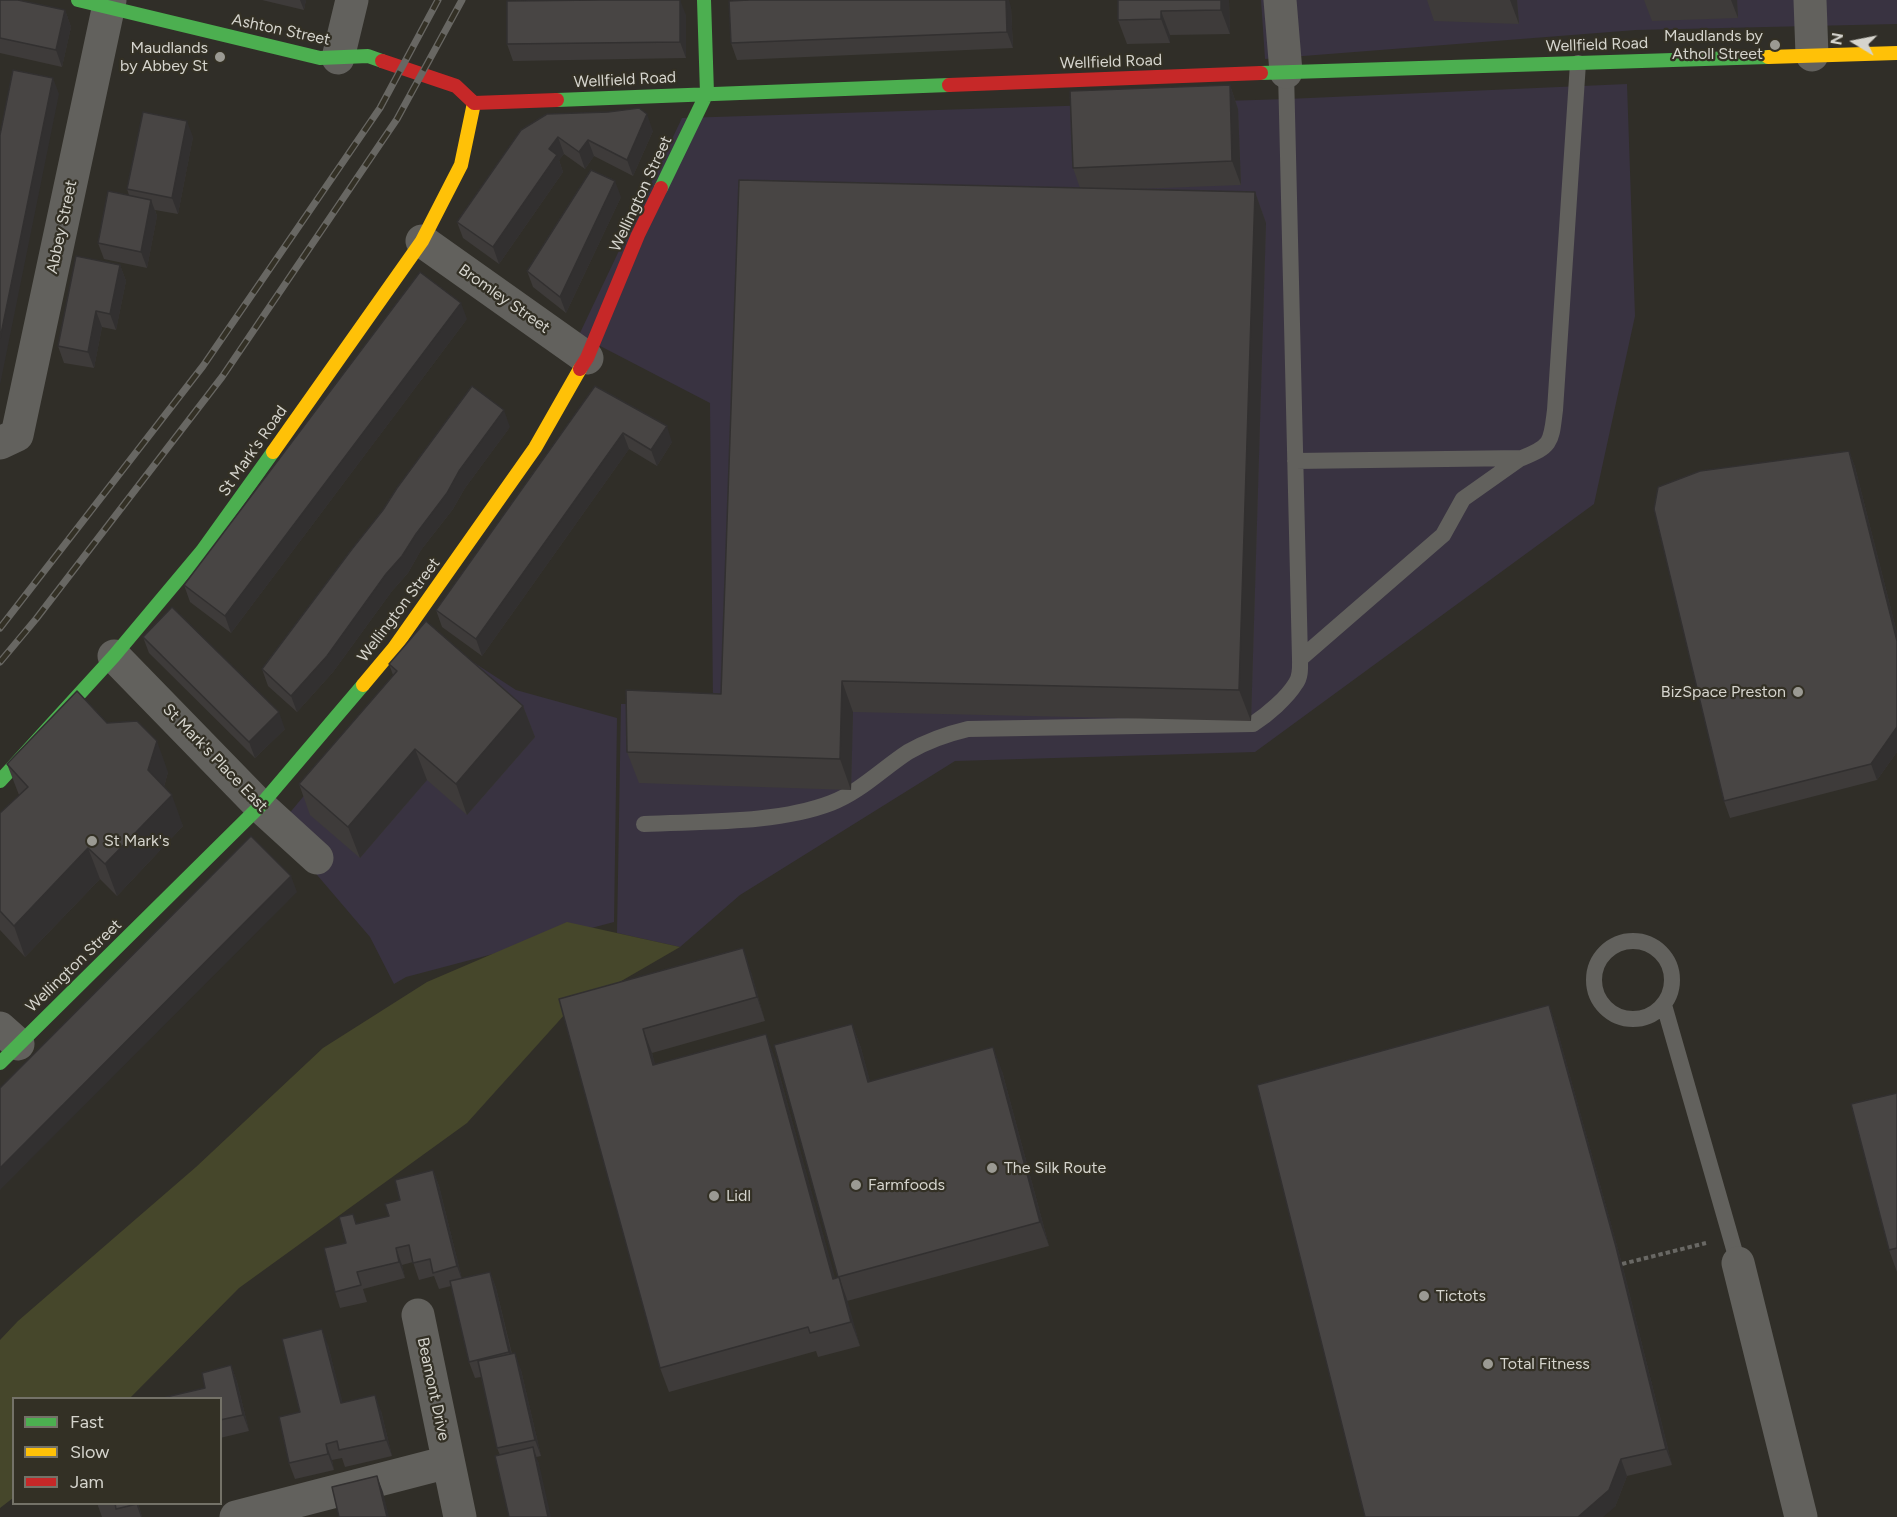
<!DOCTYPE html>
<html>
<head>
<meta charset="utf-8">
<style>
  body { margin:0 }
  #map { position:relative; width:1897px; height:1517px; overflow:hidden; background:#302e28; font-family:Figtree,sans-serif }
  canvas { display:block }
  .legend { position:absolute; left:12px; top:1397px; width:210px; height:108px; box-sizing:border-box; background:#333025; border:2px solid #747268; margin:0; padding:8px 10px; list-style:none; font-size:18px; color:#d5d4cd }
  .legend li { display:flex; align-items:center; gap:12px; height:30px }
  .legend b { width:30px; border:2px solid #747268 }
  .north { position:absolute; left:1825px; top:12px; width:60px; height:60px; -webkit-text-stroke:4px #333025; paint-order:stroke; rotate:280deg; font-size:16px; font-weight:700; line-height:24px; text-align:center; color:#d5d4cd }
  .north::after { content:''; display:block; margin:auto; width:21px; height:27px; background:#d5d4cd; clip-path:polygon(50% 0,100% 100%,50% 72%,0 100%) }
</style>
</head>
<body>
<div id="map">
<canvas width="1897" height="1517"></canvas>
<ul class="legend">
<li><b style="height:8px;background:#4caf50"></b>Fast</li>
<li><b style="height:8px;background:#ffc107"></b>Slow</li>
<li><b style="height:8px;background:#c62828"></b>Jam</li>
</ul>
<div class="north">N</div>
</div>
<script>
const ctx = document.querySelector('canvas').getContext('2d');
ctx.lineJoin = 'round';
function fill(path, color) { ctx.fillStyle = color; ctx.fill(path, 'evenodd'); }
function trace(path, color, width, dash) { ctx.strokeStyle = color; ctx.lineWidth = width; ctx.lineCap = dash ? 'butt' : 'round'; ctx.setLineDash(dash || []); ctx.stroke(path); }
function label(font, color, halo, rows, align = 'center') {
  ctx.font = font + ' Figtree,sans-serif'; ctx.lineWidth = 4.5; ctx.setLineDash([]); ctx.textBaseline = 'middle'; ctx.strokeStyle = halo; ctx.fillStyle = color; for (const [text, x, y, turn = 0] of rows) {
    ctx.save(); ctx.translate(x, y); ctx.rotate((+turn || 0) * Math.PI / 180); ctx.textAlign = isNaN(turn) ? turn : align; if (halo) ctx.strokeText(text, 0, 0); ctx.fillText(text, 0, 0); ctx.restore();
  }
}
fill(new Path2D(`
  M1261 0H1897V24L1636 30 1265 59Z
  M1627 84 1635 316 1594 504 1255 752 955 761 740 895 680 947 617 933 621 704H713L710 403 579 335 682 118 1287 99Z
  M436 638 516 690 617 718 614 922 406 977 394 984 370 937 277 828Z`), '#393341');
fill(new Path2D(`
  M567 922 680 947 566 1013 467 1123 239 1288 130 1398H14L13 1498 0 1508V1340L18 1321 196 1167 323 1048 427 982Z`), '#46472b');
trace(new Path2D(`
  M1622 1264 1706 1243`), '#696864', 4, [4.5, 3]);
trace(new Path2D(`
  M1295 461 1522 458C1553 446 1551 441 1555 410L1578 63
  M1300 659 1443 535 1463 499 1521 458
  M644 824C703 821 776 824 831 803 860 792 882 769 908 752 927 741 947 734 968 729L1253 724C1267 715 1287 698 1296 683 1301 676 1300 667 1300 659L1286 72
  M1594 980a39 39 0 1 1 78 0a39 39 0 1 1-78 0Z
  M1664 1005 1738 1263`), '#62615d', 16);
trace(new Path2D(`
  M1280 0 1286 72
  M1810 0 1812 55
  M338 58 352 0
  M422 241 587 358
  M0 443 17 435 110 0
  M114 656 260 806 317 858
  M0 1028 18 1044
  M1738 1263 1801 1517
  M418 1315 460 1517
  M236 1517 448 1462`), '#62615d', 33);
trace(new Path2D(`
  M78 0 320 58 368 56 382 61
  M1261 73 1768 57
  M557 100 949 85
  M661 188 707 93 704 0
  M0 781 114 656 202 551 273 452
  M0 1063 260 806 363 685`), '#4caf50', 14);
trace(new Path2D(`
  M1768 57 1897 53
  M273 452 422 241 461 165 474 103
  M363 685 394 648 535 448 580 369`), '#ffc107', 14);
trace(new Path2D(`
  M382 61 456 86 474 103 557 100
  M949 85 1261 73
  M580 369 587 358 638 235 661 188`), '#c62828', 14);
const rail = new Path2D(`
  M0 628 203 366 380 108 438 0
  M0 662 36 619 222 377 397 119 462 0`);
trace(rail, '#686763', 7);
trace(rail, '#333025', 4.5, [14]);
fill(new Path2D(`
  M0 0 65 10 71 27 62 67 0 53Z
  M262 0H306L304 10Z
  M1118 0H1229L1230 34 1170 35V43L1127 44 1118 20Z
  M1427 0H1517L1519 24 1434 21Z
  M1644 0H1737L1738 18 1652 21Z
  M1011 7 1013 48 737 60 731 43Z
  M686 15V58L513 61 507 44Z
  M1230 85 1238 109 1241 185 1138 189 1255 192 1266 223 1251 721 853 712 851 790 639 783 627 752 721 694 1080 188 1073 168Z
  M521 130 653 131 633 176 594 156 585 169 564 154 559 160 563 172 499 264 463 238 457 222Z
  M193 137 178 214 155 210 157 216 147 268 104 259 98 243 129 195 127 189Z
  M621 197 566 313 533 287 527 271Z
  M120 265 126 281 116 330 102 327 94 368 64 363 58 346Z
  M467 319 231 633 190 602 184 585Z
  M595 386 672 442 657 466 629 449 482 656 442 627 436 610Z
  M510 427 465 488 453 509 421 550 408 573 392 591 333 672 297 712 268 686 262 669Z
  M1849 451 1855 467 1897 633V752L1877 780 1730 818 1724 801Z
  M143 637 285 729 255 758 149 653Z
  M389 664 523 706 535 737 467 815 427 780 360 858 310 815 299 784 393 675Z
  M107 723 168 772 164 787 183 826 117 896 100 879 25 957 0 930V813L19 795 7 764Z
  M751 972 765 1021 652 1053 655 1065 775 1058 835 1279 838 1278 852 1024 861 1048 870 1082 1002 1071 1049 1246 847 1301 860 1346 818 1357 816 1351 669 1392 660 1368 559 999Z
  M1555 1022 1622 1264 1672 1465 1627 1476 1615 1507Z
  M1897 1093V1272L1889 1250Z
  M433 1170 439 1186 462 1279 490 1272 496 1288 512 1354 521 1370 541 1456 536 1457 539 1464 500 1455 497 1448 481 1377 475 1378 469 1362 451 1286 439 1289 434 1276 419 1280 413 1262 402 1265 405 1278 363 1289 367 1302 340 1308 335 1292 346 1243 357 1224 389 1216 400 1200Z
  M328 1345 342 1402 381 1411 392 1456 345 1467 342 1458 332 1460 334 1470 295 1479 289 1463 300 1412Z
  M231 1365 237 1382 249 1431 220 1438V1398L205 1388Z
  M97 1503H138L142 1517H102Z`), '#3e3b3a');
fill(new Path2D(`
  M300 0H306L304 10Z
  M680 0 686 15V58L680 42Z
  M1006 0H1009L1011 7 1013 48 1007 32Z
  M1221 0H1229L1230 34 1221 10Z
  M1510 0H1517L1519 24Z
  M1731 0H1737L1738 18Z
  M65 10 71 27 62 67 56 50Z
  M1161 11 1170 35V43L1161 19Z
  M53 78 59 94 0 385V339Z
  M1230 85 1238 109 1241 185 1232 161Z
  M647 114 653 131 633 176 627 160Z
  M187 121 193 137 178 214 172 198Z
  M558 137 564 154 559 160 563 172 499 264 493 247 549 149Z
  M588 140 594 156 585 169 579 152Z
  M615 181 621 197 566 313 560 297Z
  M1255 192 1266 223 1251 721 1239 690Z
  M151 200 157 216 147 268 141 252Z
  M120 265 126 281 116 330 110 314Z
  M461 303 467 319 231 633 225 616Z
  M96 311 102 327 94 368 88 352Z
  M504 410 510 427 465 488 453 509 421 550 408 573 392 591 333 672 297 712 291 696Z
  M667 426 672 442 657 466 651 450Z
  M623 433 629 449 482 656 476 639Z
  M1849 451 1855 467 1897 633V641Z
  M842 681 853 712 851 790 840 759Z
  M523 706 535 737 467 815 456 784Z
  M279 712 285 729 255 758 249 742Z
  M1897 727V752L1877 780 1871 764Z
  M157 741 168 772 160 801 148 770Z
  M415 749 427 780 360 858 348 827Z
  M172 795 183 826 117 896 105 864Z
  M88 848 100 879 25 957 14 926Z
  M291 876 297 892 0 1190V1168Z
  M743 948 751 972 765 1021 757 997Z
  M1549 1005 1555 1022 1622 1264 1672 1465 1666 1449Z
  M852 1024 861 1048 877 1106 868 1082Z
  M643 1029 652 1053 662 1089 653 1065Z
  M766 1034 775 1058 842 1303 833 1279Z
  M993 1047 1002 1071 1049 1246 1040 1222Z
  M433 1170 439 1186 463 1283 457 1266Z
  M396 1248 402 1265 405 1278 399 1262Z
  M490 1272 496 1288 515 1369 509 1352Z
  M839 1277 848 1302 860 1346 851 1322Z
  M322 1329 328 1345 347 1419 341 1403Z
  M515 1353 521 1370 541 1456 535 1440Z
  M231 1365 237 1382 249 1431 243 1415Z
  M375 1395 381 1411 392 1456 386 1440Z
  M326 1444 332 1460 334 1470 328 1454Z
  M533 1447 539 1464 551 1517H548Z
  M1621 1459 1627 1476 1615 1507 1603 1517H1578Z
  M377 1476 383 1492 389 1517H387Z
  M136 1503H138L142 1517H141Z`), '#323030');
const building = new Path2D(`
  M0 0H18L65 10 56 50 0 38Z
  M599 0H680V42L507 44V1Z
  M749 0H1006L1007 32 731 43 729 1Z
  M1118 0H1221V10L1161 11V19L1118 20Z
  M13 70 53 78 0 339V135Z
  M1230 85 1232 161 1073 168 1070 91Z
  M639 108 647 114 627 160 588 140 579 152 558 137 549 149 557 155 493 247 457 222 521 130 547 114 608 112Z
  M143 112 187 121 172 198 127 189Z
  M591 170 615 181 560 297 527 271Z
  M739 180 1255 192 1239 690 842 681 840 759 627 752 626 690 721 694Z
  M108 191 151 200 141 252 98 243Z
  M76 256 120 265 110 314 96 311 88 352 58 346Z
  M420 272 461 303 225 616 184 585Z
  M472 386 504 410 459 471 447 493 416 534 402 556 386 574 327 656 291 696 262 669 352 549 383 510 397 488Z
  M595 386 667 426 651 450 623 433 476 639 436 610Z
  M1849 451 1897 641V727L1871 764 1724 801 1654 509 1658 487 1700 471Z
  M172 607 279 712 249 742 143 637Z
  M426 621 523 706 456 784 415 749 348 827 299 784 397 671 389 664Z
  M77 691 107 723 137 721 157 741 148 770 172 795 105 864 88 848 14 926 0 911V813L28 787 7 764Z
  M251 836 291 876 0 1168V1088Z
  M743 948 757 997 643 1029 653 1065 766 1034 833 1279 839 1277 851 1322 810 1333 808 1327 660 1368 559 999Z
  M1549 1005 1616 1247 1666 1449 1621 1459 1609 1490 1578 1517H1365L1257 1085Z
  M852 1024 868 1082 993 1047 1040 1222 838 1277 774 1045Z
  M1897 1093V1248L1889 1250 1851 1104Z
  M433 1170 457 1266 433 1273 430 1259 413 1263 409 1245 396 1248 399 1262 357 1272 361 1285 335 1292 324 1248 346 1243 339 1217 353 1214 356 1224 389 1216 385 1204 400 1200 395 1180Z
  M490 1272 509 1352 469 1362 450 1281Z
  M322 1329 341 1403 375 1395 386 1440 339 1450 337 1441 326 1444 328 1454 289 1463 279 1417 300 1412 282 1339Z
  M515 1353 535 1440 497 1448 478 1361Z
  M231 1365 243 1415 220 1420V1398H166V1397L205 1388 202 1373Z
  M533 1447 548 1517H509L495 1456Z
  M377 1476 387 1517H339L332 1487Z
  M115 1503H136L137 1504 116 1509Z`);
fill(building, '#484544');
trace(building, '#323030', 1.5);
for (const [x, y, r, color] of [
  [1775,45,6,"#9b9a93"],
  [220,57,6,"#9b9a93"],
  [1798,692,6,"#9b9a93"],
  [92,841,6,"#9b9a93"],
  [992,1168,6,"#9b9a93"],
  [856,1185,6,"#9b9a93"],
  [714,1196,6,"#9b9a93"],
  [1424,1296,6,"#9b9a93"],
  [1488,1364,6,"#9b9a93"]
]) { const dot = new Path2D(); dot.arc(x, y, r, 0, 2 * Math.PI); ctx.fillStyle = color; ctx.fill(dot); trace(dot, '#333025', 2); }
label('16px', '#d5d4cd', '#333025', [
  ["Ashton Street",281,30,12],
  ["Wellfield Road",1597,45,-2],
  ["Wellfield Road",1111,62,-2],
  ["Wellfield Road",625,80,-3],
  ["Wellington Street",641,194,-65],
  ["Abbey Street",62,227,-78],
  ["Bromley Street",504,299,35],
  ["St Mark's Road",253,451,-55],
  ["Wellington Street",399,610,-53],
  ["St Mark's Place East",215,758,46],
  ["Wellington Street",74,966,-44],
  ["Beamont Drive",433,1389,78]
]);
label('16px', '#d5d4cd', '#333025', [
  ["Maudlands by",1763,36,"right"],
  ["Atholl Street",1763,54,"right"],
  ["Maudlands",208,48,"right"],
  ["by Abbey St",208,66,"right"],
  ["BizSpace Preston",1786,692,"right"],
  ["St Mark's",104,841],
  ["The Silk Route",1004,1168],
  ["Farmfoods",868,1185],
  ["Lidl",726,1196],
  ["Tictots",1436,1296],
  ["Total Fitness",1500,1364]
], 'left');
</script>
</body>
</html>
